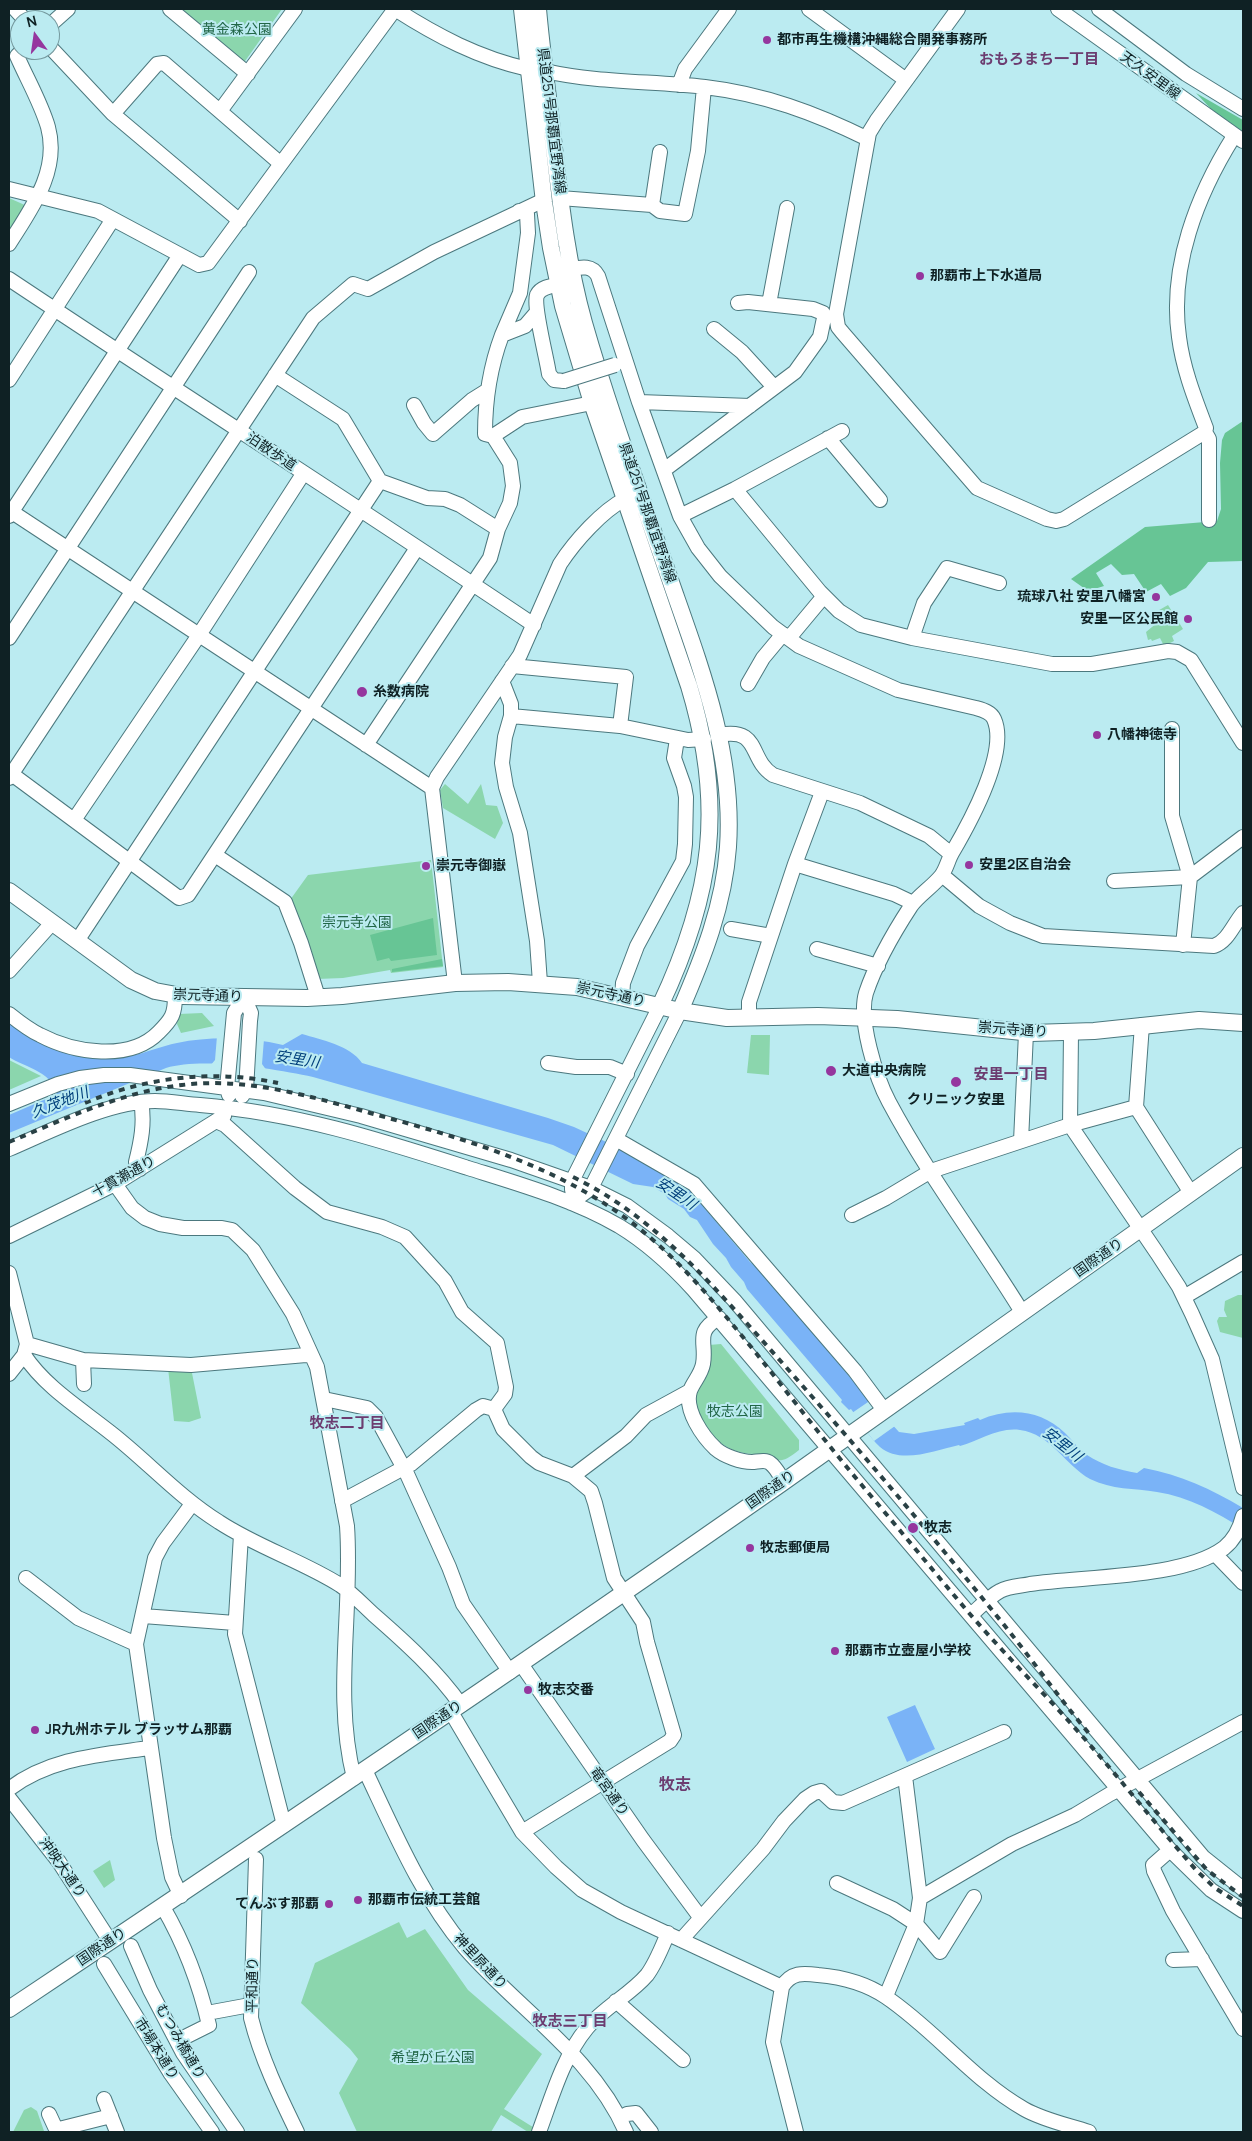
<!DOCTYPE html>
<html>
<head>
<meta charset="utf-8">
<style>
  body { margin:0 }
  #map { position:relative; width:1252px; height:2141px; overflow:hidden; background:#bbebf1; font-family:Manrope,sans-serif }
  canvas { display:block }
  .frame { position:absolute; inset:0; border:10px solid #0f2124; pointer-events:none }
  .north { position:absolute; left:10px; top:10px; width:50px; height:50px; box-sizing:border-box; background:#bbebf1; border:1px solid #769a9f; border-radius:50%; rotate:346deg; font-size:14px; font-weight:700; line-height:20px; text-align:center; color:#0f2124 }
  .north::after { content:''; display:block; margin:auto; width:18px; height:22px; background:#95369e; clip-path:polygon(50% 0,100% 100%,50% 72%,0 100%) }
</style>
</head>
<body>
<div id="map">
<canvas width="1252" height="2141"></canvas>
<div class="frame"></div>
<div class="north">N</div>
</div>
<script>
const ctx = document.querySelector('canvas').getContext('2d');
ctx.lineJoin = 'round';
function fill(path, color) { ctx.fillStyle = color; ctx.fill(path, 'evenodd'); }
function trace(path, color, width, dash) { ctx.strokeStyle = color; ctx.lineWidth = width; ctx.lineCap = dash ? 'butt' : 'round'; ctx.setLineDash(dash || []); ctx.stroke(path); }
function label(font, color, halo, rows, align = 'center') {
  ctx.font = font + ' Manrope,"Noto Sans JP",sans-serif'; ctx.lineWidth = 4; ctx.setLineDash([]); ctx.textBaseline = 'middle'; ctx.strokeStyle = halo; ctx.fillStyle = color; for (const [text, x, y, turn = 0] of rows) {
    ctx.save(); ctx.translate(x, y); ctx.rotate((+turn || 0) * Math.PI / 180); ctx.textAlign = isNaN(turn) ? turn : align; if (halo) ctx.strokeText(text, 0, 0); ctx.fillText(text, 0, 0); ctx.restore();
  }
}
fill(new Path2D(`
  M176 9H282L243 64Z
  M9 198 27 206 9 234Z
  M1168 605 1183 629 1172 636 1174 641 1164 646 1160 638 1152 641 1151 639 1148 640 1146 632 1158 622 1154 613Z
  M445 784 468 804 481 784 486 805 497 806 503 823 495 839 443 808 440 790Z
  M431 860 443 967 391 973 390 970 343 978 317 979 290 900 308 875Z
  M202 1013 214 1026 181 1033 177 1024 179 1014Z
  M751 1035H770L769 1075 747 1073Z
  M9 1060 41 1076 9 1090Z
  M1238 1295H1243V1338L1220 1332 1217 1321 1219 1317H1227L1224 1310 1225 1301Z
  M721 1344 799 1440V1450C774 1470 779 1455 754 1454 726 1454 694 1429 696 1399 697 1386 706 1381 708 1371 710 1363 709 1353 709 1345Z
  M168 1368 186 1370 192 1373 201 1418 189 1422 174 1421Z
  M110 1860 115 1880 104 1888 93 1871Z
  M399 1922 407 1938 425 1929 468 1990 542 2054 504 2109 536 2129 534 2132H528L501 2115 491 2132H357L339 2093 358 2059 350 2049 301 2003 315 1963Z
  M31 2107 37 2111 44 2131 47 2132H13L24 2110Z`), '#8bd6ad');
fill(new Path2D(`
  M1196 93 1243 120V132L1211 109Z
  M1243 421V561L1208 562 1186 588 1170 596 1161 584 1146 592 1134 574 1122 575 1111 564 1096 573 1104 586 1088 591 1071 579 1145 527 1217 521 1221 509 1220 463 1222 440 1225 433Z
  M433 918 437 955 391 961 389 958 377 961 370 935Z
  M442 959 443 966 392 972V969Z`), '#67c595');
fill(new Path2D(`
  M9 1023C43 1049 86 1065 130 1056 146 1053 161 1046 177 1043 211 1036 250 1037 283 1045L302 1034C321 1040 350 1045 362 1063L548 1118 574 1127 630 1153 686 1186 750 1262 760 1270 860 1389 899 1432 914 1434 965 1425 964 1423 978 1418 980 1420C1010 1407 1041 1410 1065 1433 1072 1440 1079 1449 1087 1455 1102 1465 1119 1470 1137 1473L1144 1468C1181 1475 1211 1489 1243 1508V1529C1216 1512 1189 1497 1157 1492 1134 1488 1112 1490 1090 1479 1065 1465 1051 1434 1020 1430 998 1427 979 1441 960 1446L959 1445C936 1450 901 1465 880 1447 869 1437 860 1421 851 1409L849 1410 841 1402 842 1400 747 1289 744 1282 731 1267 726 1258 713 1244 697 1220 690 1217 684 1209 668 1199 665 1194 653 1187 633 1184 553 1145 313 1077C275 1069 203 1057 166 1068L9 1133V1115L53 1096C61 1075 22 1066 9 1057Z
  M915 1705 935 1749 907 1762 887 1717Z`), '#7ab3f7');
fill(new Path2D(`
  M217 1036 264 1039 262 1064 267 1071 210 1066 215 1060Z
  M871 1400 895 1426 874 1441 852 1413Z`), '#bbebf1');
const minor = new Path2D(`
  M15 9 25 20
  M170 9 248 74
  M395 9C437 36 479 58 528 69
  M809 9 906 80
  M958 9 877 120 869 133 836 314 838 327 842 332 977 488 1047 519 1056 521 1064 519 1205 432 1206 428C1195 399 1183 369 1179 337 1169 267 1197 195 1234 136
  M1058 9 1243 141
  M1099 9 1186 74 1243 109
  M50 25 68 9
  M50 47 113 114 240 221
  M545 71C598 83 652 81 705 87 764 94 815 113 868 139
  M679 85 685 69 729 9
  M220 111 295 9
  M113 114 157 64 164 63 281 164
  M9 189 98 211 199 265 208 263 395 9
  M560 198 652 205 660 211 685 214 698 151 704 87
  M652 205 660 152
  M9 244C31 209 60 171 48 127 41 103 27 79 17 56L23 50
  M571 269C582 267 592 265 598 276L639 402 680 516 698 548 720 576 773 627 799 646 898 690 976 708C983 710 991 712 994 719 1009 752 969 824 952 853 948 860 946 870 941 876 932 887 918 896 911 906 894 932 876 963 866 993 858 1019 876 1078 889 1102 928 1175 979 1242 1022 1312
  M9 279C183 395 360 508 534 625
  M558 285C551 286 541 287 537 295 533 306 547 359 549 374L554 380 564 381
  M769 304 787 208
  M714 329 742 352 774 387
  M502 335 520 293 528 233 527 214 519 211
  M275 375 343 419 380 481
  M9 380 113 219
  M639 402 750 406
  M414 405 424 423 433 434 472 400 488 390
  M1205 432 1209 439V520
  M493 436 522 417 592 403
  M828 438 880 500
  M664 470 795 372 820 337 824 318 823 313 813 309 748 302 738 303
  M735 489 842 431
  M9 510 432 788
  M9 516 180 255
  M680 516 735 489 820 592 839 611 861 625 912 638 1052 664H1092L1168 651 1177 652 1191 660 1243 743
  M9 638 249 272
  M789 638 824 596
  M912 638 924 603 947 568 999 583
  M512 666 626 677 620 726
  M502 681 511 704V716L505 737 502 763 506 787 520 833 537 941 540 983
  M748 684 763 658 783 634
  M511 716 620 726 688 740 704 739
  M1172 729V816L1190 877 1183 945
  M719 735C761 727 748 759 773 775L860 803 929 836 951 854
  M366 745 490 558 498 529 510 503 513 486 510 463 493 436 485 434C485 400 490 367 502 335L525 326 537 312
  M9 772 179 898 188 895 417 548
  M9 778 313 318 353 284 368 289 434 252 544 200
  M74 820 199 635 303 474
  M215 855 285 902 301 943 318 997
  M795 864 894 894 913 903
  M942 875 979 906 1010 923 1043 936 1214 946C1228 941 1233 925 1243 913
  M1114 881 1190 877 1243 837
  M731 929 771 936
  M77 941 380 481 427 498 445 499 460 505 498 529
  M817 949 878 966
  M9 971 52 923
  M455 983 432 788 437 777 520 655 560 564C575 541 602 511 625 499
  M622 997 623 983 637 946 683 861 685 844 686 797 684 786 674 758 677 739
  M9 1014C19 1022 29 1030 40 1035 74 1053 130 1062 159 1032 172 1019 175 1014 175 996
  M749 1018V1002L795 864 822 792
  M1071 1033 1070 1125 1157 1253 1179 1287 1192 1314 1212 1359 1243 1488
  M548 1063 576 1067H610L627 1074
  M229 1095 227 1088 234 1013 244 997
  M242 1096 246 1090 250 1021 251 1013 244 997
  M9 1104 58 1084 80 1078 104 1075H130L264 1093 361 1116 511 1160 591 1188 627 1206 668 1236 694 1258 734 1300 1203 1857 1243 1889
  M1136 1107 1191 1193
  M216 1121 225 1125 295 1188 327 1212 382 1227 405 1237 445 1281 462 1312 497 1343 506 1387 505 1394 494 1409
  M616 1139 694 1184 855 1371 884 1410
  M1021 1141 1026 1033
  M9 1149C51 1131 109 1101 155 1101 170 1101 185 1104 200 1105 296 1113 377 1139 468 1168 519 1184 572 1199 619 1226 647 1243 671 1265 693 1289L1170 1850 1211 1890 1243 1911
  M140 1169 136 1162C141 1142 145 1122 141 1102
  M115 1184 132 1208 145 1218 160 1224 183 1228H222L232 1230 253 1250 293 1314 317 1367 347 1526C353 1610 333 1695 354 1778
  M572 1190V1181L660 1006
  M571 1203 591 1188 680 1011
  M852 1215 886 1198 931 1171 1070 1125 1136 1107 1142 1025
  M9 1236 115 1184 224 1116
  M9 1273 27 1344 24 1355C45 1387 81 1409 111 1433 148 1462 179 1497 219 1522 257 1547 302 1561 340 1585 352 1593 363 1605 374 1615 405 1642 437 1671 461 1705
  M1184 1297 1243 1262
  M719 1318C694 1332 707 1342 703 1364 701 1375 693 1382 690 1391 684 1410 703 1437 716 1449 724 1456 741 1462 752 1462 757 1462 765 1459 770 1463 776 1467 780 1476 784 1482
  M27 1344 83 1360 191 1365 306 1355 312 1356
  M83 1360 84 1384
  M9 1374 24 1355
  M324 1399 367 1408 376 1417 407 1474 449 1567 463 1604 510 1672
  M494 1409 503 1429 531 1457 539 1463 573 1476 591 1491 595 1503 614 1578 643 1622 647 1642 674 1735 670 1741 522 1832
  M573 1476 626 1436 646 1415 690 1391
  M342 1501 411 1464 476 1410 483 1406 494 1409
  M241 1535 235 1634 284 1825
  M1215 1554 1243 1583
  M26 1578 78 1618 136 1644
  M971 1615C980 1607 990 1596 1000 1591 1009 1586 1021 1586 1030 1584 1083 1576 1182 1579 1224 1548 1234 1540 1240 1528 1243 1516
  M143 1616 235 1623
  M521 1664 643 1840 700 1917
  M451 1712 522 1832 556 1867 582 1890 621 1912 782 1987
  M365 1770C394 1831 421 1896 465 1948 518 2009 593 2056 626 2132
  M905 1776 920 1898
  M9 1789C50 1758 99 1755 149 1748
  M9 1798 59 1862 110 1941
  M1170 1850 1153 1865 1154 1871 1173 1911 1243 2029
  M256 1859 251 2018C261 2058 279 2095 297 2132
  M837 1883 893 1909 916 1924 940 1952 974 1897
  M181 1896 172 1877 164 1838 136 1644 155 1558 163 1543 192 1504
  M163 1907C185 1945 199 1982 209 2025L177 2041
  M681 1940 763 1849 784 1821 805 1799 814 1793 821 1791 833 1802 843 1803 1004 1732
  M131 1946 150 1990 183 2053 237 2132
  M1173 1960 1202 1959
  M104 1964 171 2074 212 2132
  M886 1996 916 1924 920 1898 1012 1844 1075 1815 1110 1794 1243 1722
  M616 2001 683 2060
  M207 2013 250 2005
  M104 2099 117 2132
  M49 2114 55 2127 59 2129 111 2116
  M620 2119 627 2114 636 2113 651 2132
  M539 2132C552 2097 563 2057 587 2028 604 2007 630 1995 647 1975 656 1963 662 1947 668 1933
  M796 2132 773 2042 782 1987C791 1972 803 1973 818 1975 841 1977 867 1984 886 1997 935 2030 973 2080 1024 2109 1043 2120 1068 2125 1089 2132`);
const major = new Path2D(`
  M522 9 544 202 551 248 563 306 592 403 689 686C725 805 713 894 660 1006
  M538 9C542 55 549 102 554 148 561 207 568 266 584 323 610 414 644 504 675 594 704 676 734 759 728 847 724 905 703 958 680 1011
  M9 891 131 980 155 991 182 996 307 998 342 996 455 983 508 982 577 987 680 1011 727 1018 818 1016 897 1019 1032 1033 1094 1031 1199 1020 1243 1023
  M9 2009C268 1836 526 1662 782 1483 936 1375 1089 1264 1243 1156`);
trace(minor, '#4c787e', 16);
trace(major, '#4c787e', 18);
trace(minor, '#fff', 14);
trace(major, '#fff', 16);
trace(new Path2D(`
  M85 1103C146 1077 213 1069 278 1083
  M9 1142C65 1119 121 1092 182 1085 246 1077 310 1096 370 1113 470 1140 574 1170 653 1240 692 1274 724 1314 756 1353 794 1401 831 1449 871 1496 904 1535 936 1574 969 1613 1006 1656 1046 1695 1083 1737 1122 1781 1158 1827 1197 1871L1215 1888 1243 1906
  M573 1177C656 1217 716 1289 777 1357 852 1441 925 1527 996 1615 1029 1655 1058 1697 1092 1737
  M1139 1792 1207 1870 1243 1897`), '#2a4145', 4, [6, 6]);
const minorBridge = new Path2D(`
  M564 381 615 365`);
trace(minorBridge, '#4c787e', 16, []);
trace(minorBridge, '#fff', 14);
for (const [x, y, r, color] of [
  [767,40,5,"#95369e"],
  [920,276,5,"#95369e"],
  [1156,597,5,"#95369e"],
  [1188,619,5,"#95369e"],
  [362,692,6,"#95369e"],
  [1097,735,5,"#95369e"],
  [969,865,5,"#95369e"],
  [426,866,5,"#95369e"],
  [831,1071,6,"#95369e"],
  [956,1082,6,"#95369e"],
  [913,1528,6,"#95369e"],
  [750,1548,5,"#95369e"],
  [835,1651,5,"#95369e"],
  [528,1690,5,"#95369e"],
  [35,1730,5,"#95369e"],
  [358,1900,5,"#95369e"],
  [329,1904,5,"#95369e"]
]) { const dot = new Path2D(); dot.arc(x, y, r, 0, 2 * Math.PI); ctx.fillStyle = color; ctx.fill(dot); trace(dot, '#bbebf1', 2); }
label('14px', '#216646', '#bbebf1', [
  ["黄金森公園",237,30],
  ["崇元寺公園",357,923],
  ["牧志公園",735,1412],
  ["希望が丘公園",433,2058]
]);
label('bold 14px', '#0f2124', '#bbebf1', [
  ["都市再生機構沖縄総合開発事務所",777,40],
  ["那覇市上下水道局",930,276],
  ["琉球八社 安里八幡宮",1146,597,"right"],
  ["安里一区公民館",1178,619,"right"],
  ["糸数病院",373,692],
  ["八幡神徳寺",1107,735],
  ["安里2区自治会",979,865],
  ["崇元寺御嶽",436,866],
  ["大道中央病院",842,1071],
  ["クリニック安里",956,1100,"center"],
  ["牧志",924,1528],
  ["牧志郵便局",760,1548],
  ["那覇市立壺屋小学校",845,1651],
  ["牧志交番",538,1690],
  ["JR九州ホテル ブラッサム那覇",45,1730],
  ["那覇市伝統工芸館",368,1900],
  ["てんぶす那覇",319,1904,"right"]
], 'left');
label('14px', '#0f2124', '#bbebf1', [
  ["天久安里線",1150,76,36],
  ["県道251号那覇宜野湾線",551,121,83],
  ["泊散歩道",271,452,34],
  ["県道251号那覇宜野湾線",647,513,71],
  ["崇元寺通り",611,995,12],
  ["崇元寺通り",208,996,2],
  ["崇元寺通り",1013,1030,4],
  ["十貫瀬通り",124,1177,-29],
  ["国際通り",1099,1258,-35],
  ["国際通り",771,1490,-35],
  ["国際通り",438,1720,-34],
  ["竜宮通り",609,1792,55],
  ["沖映大通り",62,1868,55],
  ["国際通り",102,1947,-34],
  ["神里原通り",480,1962,47],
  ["平和通り",253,1985,-89],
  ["むつみ橋通り",180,2042,60],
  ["市場本通り",156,2049,58]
]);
label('bold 15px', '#6c3c70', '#bbebf1', [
  ["おもろまち一丁目",1039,60],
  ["安里一丁目",1011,1075],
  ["牧志二丁目",347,1424],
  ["牧志三丁目",570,2022]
]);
label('italic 15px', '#003f7b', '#bbebf1', [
  ["安里川",297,1060,9],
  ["久茂地川",60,1103,-21],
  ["安里川",676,1194,34],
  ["安里川",1062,1445,38]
]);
label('bold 16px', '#6c3c70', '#bbebf1', [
  ["牧志",675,1786]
]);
</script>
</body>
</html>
